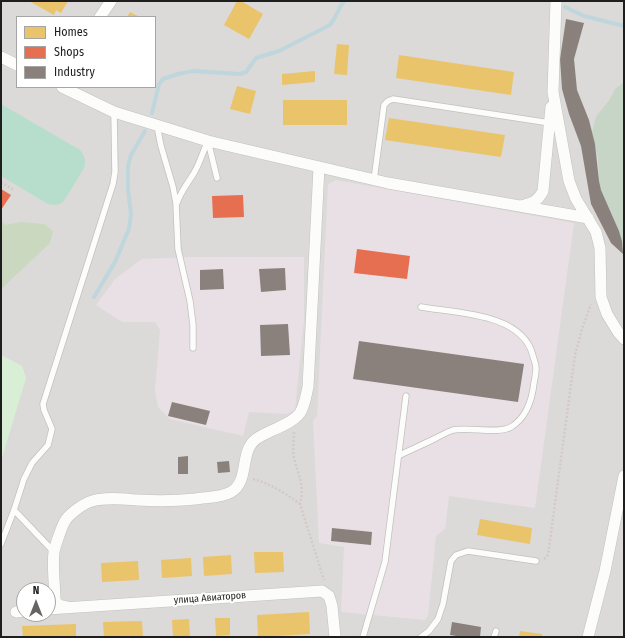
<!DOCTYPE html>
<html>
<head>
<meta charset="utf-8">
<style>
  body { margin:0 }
  #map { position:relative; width:625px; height:638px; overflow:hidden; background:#eceae7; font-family:"Fira Sans Condensed",sans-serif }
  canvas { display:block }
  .frame { position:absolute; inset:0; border:2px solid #1e1e1e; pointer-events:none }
  .legend { position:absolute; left:16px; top:16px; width:140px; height:72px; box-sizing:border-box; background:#fff; border:1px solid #a5a5a5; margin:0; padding:5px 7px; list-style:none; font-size:12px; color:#1e1e1e }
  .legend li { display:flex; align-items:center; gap:8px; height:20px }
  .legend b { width:20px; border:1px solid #a5a5a5 }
  .north { position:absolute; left:16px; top:582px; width:40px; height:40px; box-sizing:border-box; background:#fff; border:1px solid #a5a5a5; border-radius:50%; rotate:0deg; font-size:11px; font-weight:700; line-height:16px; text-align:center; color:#1e1e1e }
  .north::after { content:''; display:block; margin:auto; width:14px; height:18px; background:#666564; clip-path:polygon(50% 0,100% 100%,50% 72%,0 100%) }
</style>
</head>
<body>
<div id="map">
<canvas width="625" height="638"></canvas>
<div class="frame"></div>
<ul class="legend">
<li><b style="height:11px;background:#e9c46a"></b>Homes</li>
<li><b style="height:11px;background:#e76f51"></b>Shops</li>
<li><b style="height:11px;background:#8a817c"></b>Industry</li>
</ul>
<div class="north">N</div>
</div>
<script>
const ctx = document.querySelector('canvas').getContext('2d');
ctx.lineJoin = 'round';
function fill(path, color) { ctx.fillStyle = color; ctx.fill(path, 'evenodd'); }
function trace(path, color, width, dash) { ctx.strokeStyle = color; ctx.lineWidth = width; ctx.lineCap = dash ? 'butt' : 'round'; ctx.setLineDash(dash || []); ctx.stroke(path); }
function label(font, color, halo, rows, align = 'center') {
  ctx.font = font + ' "Fira Sans Condensed",sans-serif'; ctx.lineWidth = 4; ctx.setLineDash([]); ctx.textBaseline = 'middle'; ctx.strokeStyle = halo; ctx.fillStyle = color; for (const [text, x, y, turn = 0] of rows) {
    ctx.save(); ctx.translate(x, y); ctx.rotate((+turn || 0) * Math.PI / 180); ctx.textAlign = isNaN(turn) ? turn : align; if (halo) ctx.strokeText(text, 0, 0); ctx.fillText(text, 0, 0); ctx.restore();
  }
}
fill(new Path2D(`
  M1 1H624V637H1ZM17 17H155V87H17ZM24 590H48V614H24Z`), '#dbdad8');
fill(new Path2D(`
  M336 180 574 223 535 508 449 496 445 529 436 536 428 616 425 620 341 612 344 547 319 543 313 421 317 416 328 184Z
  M191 257H304V320L295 410 287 414 249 412 243 436 170 419 158 407 155 391 160 330 155 322H122L96 305 115 279 142 259Z`), '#e9e0e5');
fill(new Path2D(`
  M1 222 6 225 21 222 44 224 53 231 50 243 1 289Z`), '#c9d8bf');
fill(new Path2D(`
  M624 82V267L622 241 613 216 601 190 599 181 598 159 592 133 596 117 610 99 615 89Z`), '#c7d5c7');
fill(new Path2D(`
  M1 355 22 366 26 378 1 461Z`), '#d8efd6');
fill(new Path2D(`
  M1 104 80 150C85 156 86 161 84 168L64 201C59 205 54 206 48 204L1 176Z`), '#b7decc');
fill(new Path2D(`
  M29 1H68L61 13 56 10 54 15Z
  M237 1H241L263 14 249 39 224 25Z
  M130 12 140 17H127Z
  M337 44 349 45 347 75 334 74Z
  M399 55 514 72 511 95 396 78Z
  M315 71V82L282 85V74Z
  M237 86 256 91 250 114 230 109Z
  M283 100H347V125H283Z
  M389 118 505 135 501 157 385 140Z
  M480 519 532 528 530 544 477 535Z
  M254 552H283L284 572 255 573Z
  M231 555 232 574 204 576 203 557Z
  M191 558 192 576 162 578 161 560Z
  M138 561 139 580 102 582 101 563Z
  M309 612 310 634 258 637 257 615Z
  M215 618H230V635L216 636Z
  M189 619 190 637H173L172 620Z
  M142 621 143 637H104L103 622Z
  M76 624V637H23L22 626Z
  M520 631 542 634V637H519Z`), '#e9c46a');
fill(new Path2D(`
  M1 189 11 195 1 210Z
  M243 195 244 217 213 218 212 196Z
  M357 249 410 256 407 279 354 273Z`), '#e76f51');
fill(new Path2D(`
  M566 19 584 23 574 59 577 90 589 120 595 144 599 181 601 190 619 231 622 241 623 254 611 243 591 204 581 146 569 114 562 89 560 59Z
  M285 268 286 290 261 292 259 269Z
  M223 269 224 289 200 290V270Z
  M288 324 290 355 261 356 260 325Z
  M359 341 524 364 518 402 353 379Z
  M172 402 210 411 206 425 168 416Z
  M188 456V474H178V457Z
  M229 461 230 472 218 473 217 462Z
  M332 528 372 532 371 545 331 541Z
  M452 622 481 627 480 637H463L450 635Z`), '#8a817c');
trace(new Path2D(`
  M565 7 584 16 624 26
  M152 113 159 84 163 79 178 74 193 71 240 74 246 72 256 58 279 51 330 25C336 18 338 9 344 1
  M94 297 115 262 129 229 131 214 128 189V166L131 155 145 131`), '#bed6dc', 4);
const lane = new Path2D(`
  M157 126 161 146 173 187 176 203 178 249 190 301 193 325V348
  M208 141 217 178
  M374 180 384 105 388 101 393 99 550 123
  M177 203C181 191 188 183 194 173 200 163 203 151 208 141
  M398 456C410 450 422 445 434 439 440 436 447 432 453 430 469 427 499 434 511 427 526 418 532 400 534 383 535 378 536 373 536 368 536 364 534 360 533 356 523 313 456 313 421 307
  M14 510 54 552
  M1 544 14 510 24 479 32 463 48 445 52 429 44 410 43 404 113 184 115 172 114 112
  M363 637 385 562 406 396
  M421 637 429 631 438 619 443 604 451 561 456 555 468 551 536 561
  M494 637 496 631`);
const street = new Path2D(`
  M556 1 553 92 569 181 576 199 596 232 600 248 601 297 607 314 618 332 624 339
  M100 17 111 1
  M1 57 17 65
  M62 87 114 112 208 141 388 183 588 218
  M521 206C533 203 538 201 543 191L551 107
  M68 607 59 605 55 601C55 586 52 566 54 552 55 546 62 526 65 521 69 514 84 503 92 501 106 497 123 499 137 500 157 501 176 501 195 499 206 497 221 498 231 492 250 481 239 452 256 439 269 430 291 425 300 413 305 405 306 395 308 387L319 167
  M48 609 322 591 329 596 332 606 335 637
  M16 612 24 611
  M588 637 605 571 624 476`);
trace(lane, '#c2c1bf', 7);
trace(street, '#c2c1bf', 12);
trace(new Path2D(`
  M1 182 14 190
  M294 432C294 440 292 450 294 458 298 475 305 485 300 504L324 580
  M253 479C271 484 285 493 300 504
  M544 559 548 555 575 355 582 329 591 304`), '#d5c9c7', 2.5, [2, 2]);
trace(lane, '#fcfcfb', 5.5);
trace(street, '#fcfcfb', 11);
label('10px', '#1e1e1e', '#fff', [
  ["улица Авиаторов",210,598,-4]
]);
</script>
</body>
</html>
